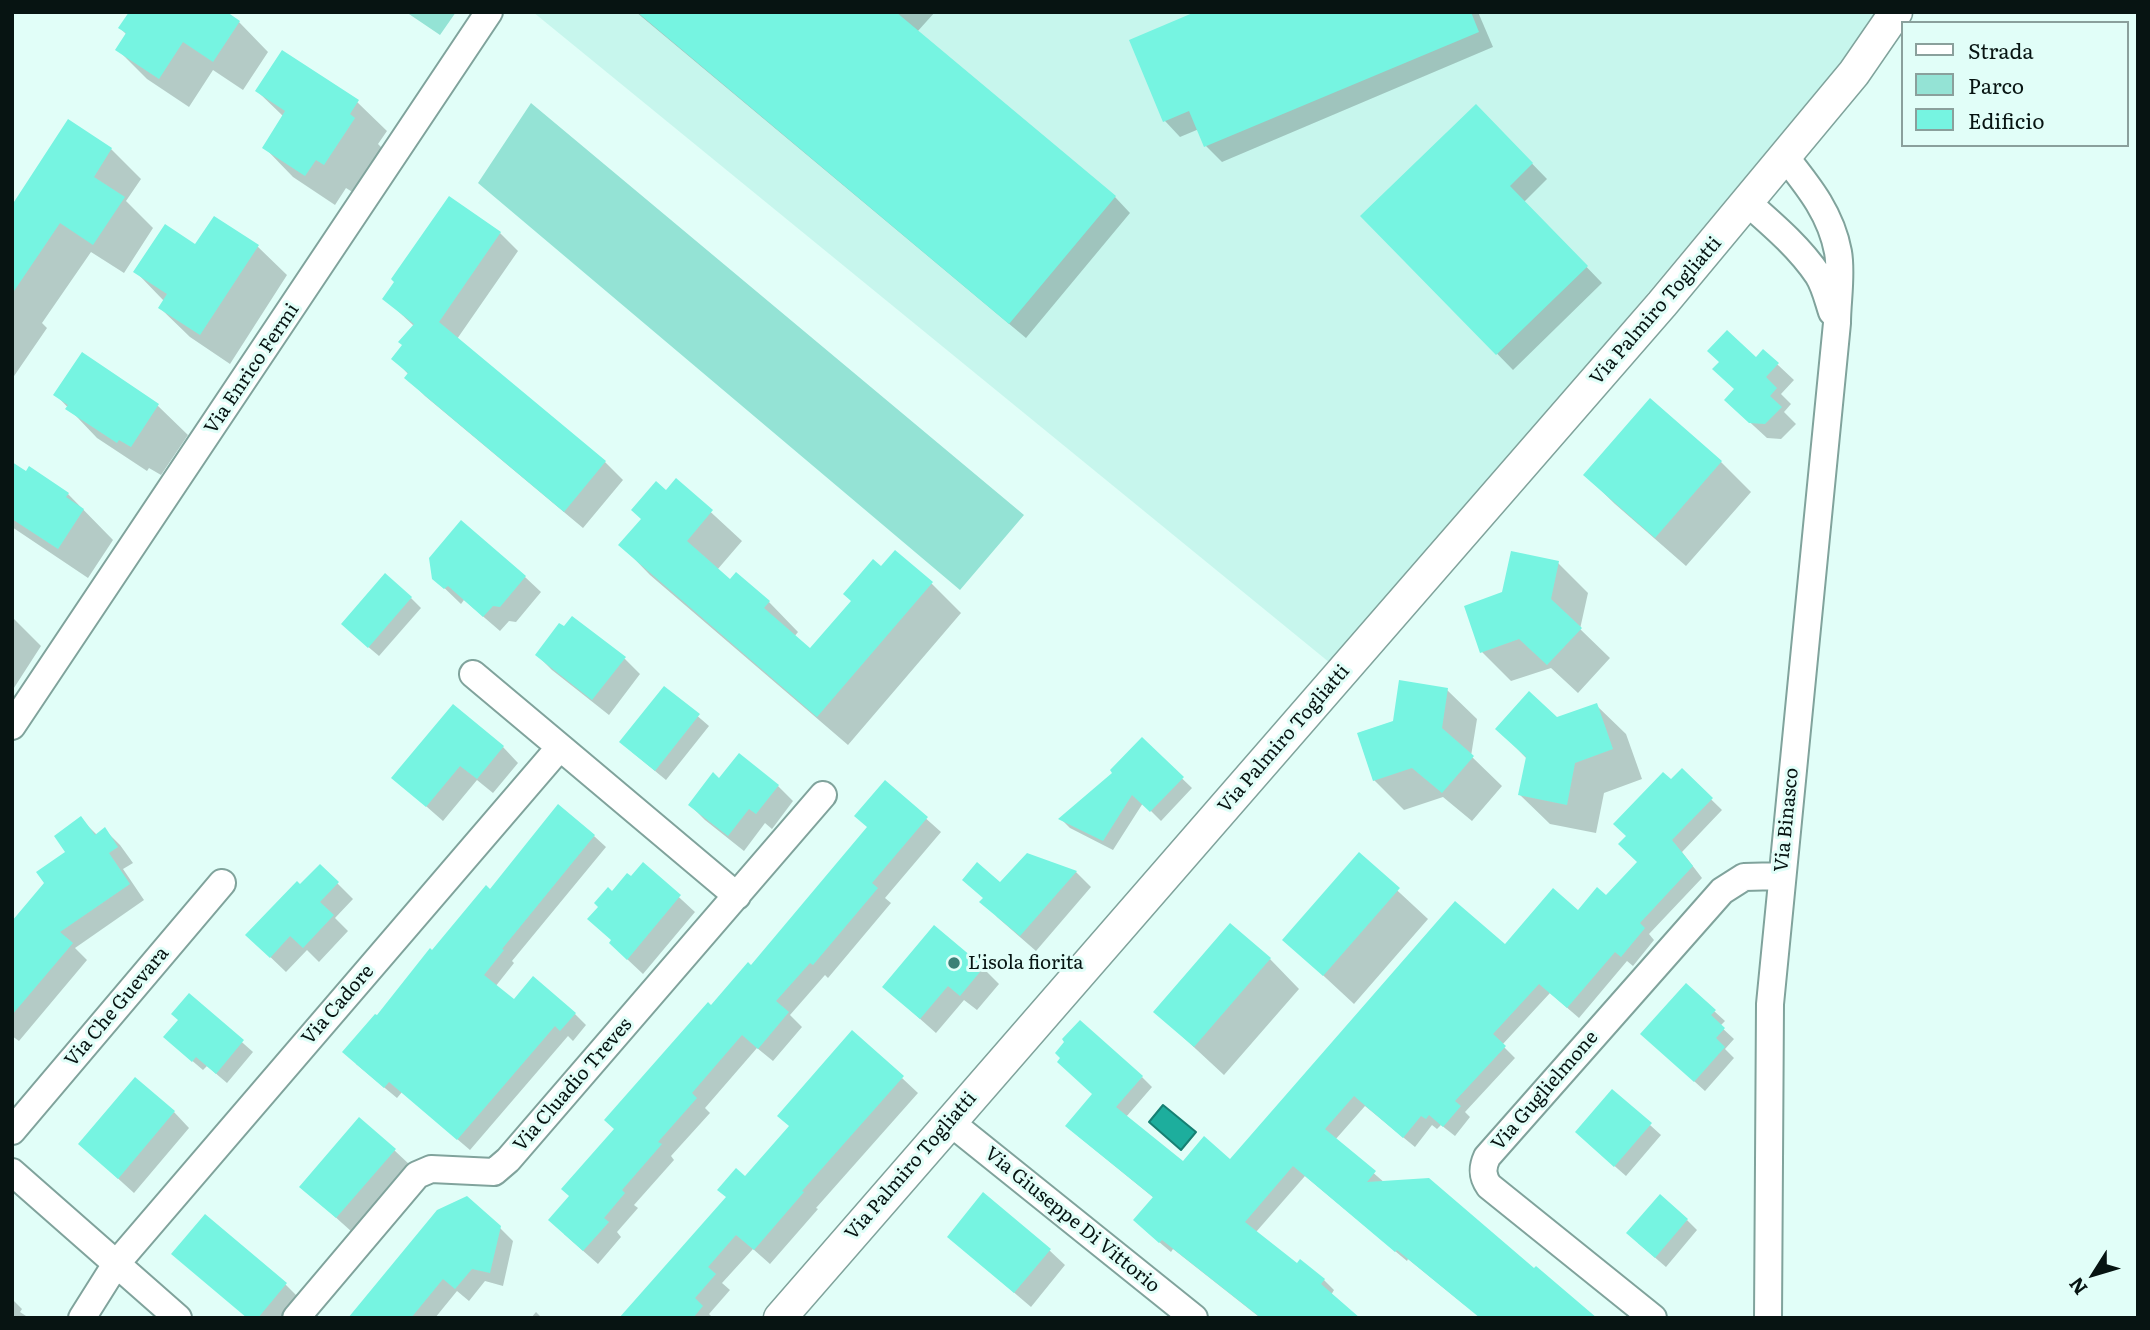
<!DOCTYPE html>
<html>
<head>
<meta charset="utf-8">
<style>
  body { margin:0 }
  #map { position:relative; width:2150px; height:1330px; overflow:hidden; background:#e1fef8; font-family:Literata,serif }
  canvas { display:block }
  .frame { position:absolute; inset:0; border:14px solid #071412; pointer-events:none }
  .legend { position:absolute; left:1901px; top:21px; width:228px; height:126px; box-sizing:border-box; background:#e1fef8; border:2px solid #8aa09c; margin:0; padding:9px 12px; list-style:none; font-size:21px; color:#071412 }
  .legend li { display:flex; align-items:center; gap:14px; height:35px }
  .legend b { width:35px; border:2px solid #8aa09c }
  .north { position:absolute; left:2059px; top:1239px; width:70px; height:70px; -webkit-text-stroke:5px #e1fef8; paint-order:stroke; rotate:233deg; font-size:19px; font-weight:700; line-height:28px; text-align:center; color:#071412 }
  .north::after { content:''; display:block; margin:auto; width:24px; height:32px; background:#071412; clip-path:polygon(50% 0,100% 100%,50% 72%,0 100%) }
</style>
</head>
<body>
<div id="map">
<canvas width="2150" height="1330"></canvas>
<div class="frame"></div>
<ul class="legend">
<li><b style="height:9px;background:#fff"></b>Strada</li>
<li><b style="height:19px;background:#94e3d5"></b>Parco</li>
<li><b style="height:19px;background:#76f4e1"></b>Edificio</li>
</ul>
<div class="north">N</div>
</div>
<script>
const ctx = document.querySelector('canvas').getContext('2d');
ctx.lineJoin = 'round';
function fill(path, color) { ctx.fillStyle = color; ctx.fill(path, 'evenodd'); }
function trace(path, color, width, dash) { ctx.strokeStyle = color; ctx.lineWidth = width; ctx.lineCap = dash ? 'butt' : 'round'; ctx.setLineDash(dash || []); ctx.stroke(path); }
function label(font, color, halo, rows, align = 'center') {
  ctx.font = font + ' Literata,serif'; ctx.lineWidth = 6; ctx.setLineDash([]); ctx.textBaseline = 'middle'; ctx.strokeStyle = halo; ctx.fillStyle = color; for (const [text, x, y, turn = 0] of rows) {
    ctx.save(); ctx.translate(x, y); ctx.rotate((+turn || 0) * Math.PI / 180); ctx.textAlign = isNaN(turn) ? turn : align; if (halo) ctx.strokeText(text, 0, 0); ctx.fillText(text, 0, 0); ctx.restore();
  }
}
fill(new Path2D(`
  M533 12H1877L1837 67 1335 667Z`), '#c7f6ed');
fill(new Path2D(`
  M406 12H456L440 35Z
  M531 103 1024 515 960 590 478 183Z`), '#94e3d5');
const water = new Path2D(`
  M1163 1105 1196 1132 1181 1150 1149 1122Z`);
fill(water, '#1dae9d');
trace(water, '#168073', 2);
fill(new Path2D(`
  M636 12H935L917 32 1115 197 1130 213 1026 338Z
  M1200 12H1478L1493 47 1222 162 1206 146 1199 129 1180 137 1165 121 1131 41Z
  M239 22 268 52 243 90 213 70 189 107 147 79 118 50 127 35 120 28Z
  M257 91 357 102 387 131 378 144 383 149 354 193 346 188 335 205 293 177 264 147 284 117Z
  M1476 106 1547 179 1524 202 1602 283 1513 370 1363 216Z
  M68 122 111 149 141 179 126 201 153 228 124 273 91 252 42 323 47 328 12 379V208Z
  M500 233 518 251 457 339 605 462 623 480 583 528 425 396 407 378 409 375 394 359 414 326 385 299Z
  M257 246 287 275 230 364 190 337 160 308 164 301 136 272 196 247Z
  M1763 351 1794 380 1781 394 1791 404 1784 412 1796 424 1781 439 1767 438 1742 415 1756 359Z
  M83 355 158 406 188 435 161 475 149 468 147 471 97 438 56 395Z
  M1650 400 1721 462 1751 492 1686 566 1615 504 1585 475Z
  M12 464 68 494 113 540 88 578 12 527Z
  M676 480 742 541 717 570 730 581 736 574 769 602 798 632 794 637 811 651 895 553 932 584 961 613 848 745 650 575 621 545Z
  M1558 563 1588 593 1580 629 1610 658 1578 693 1551 668 1511 681 1482 652 1504 594Z
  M525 577 541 592 516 622 509 621 500 631 464 600 461 604 434 578Z
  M411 598 421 608 379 656 353 634Z
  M12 617 41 646 12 691Z
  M537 655 625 659 640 674 609 715 552 670Z
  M665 688 709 726 666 780 632 752Z
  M1447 690 1477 719 1471 756 1502 786 1472 821 1443 797 1404 810 1374 780 1394 722Z
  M1596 705 1626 734 1642 779 1604 793 1596 833 1550 824 1520 795 1527 759 1498 729 1557 719Z
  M1142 740 1192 788 1161 821 1143 803 1113 850 1070 828 1061 819 1115 773Z
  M503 747 518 763 493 793 477 780 443 821 394 778Z
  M1682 771 1722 810 1682 852 1702 878 1649 934 1654 940 1633 966 1627 961 1579 1018 1550 993 1502 1045 1515 1058 1465 1112 1470 1117 1455 1136 1441 1125 1437 1129 1432 1125 1415 1147 1365 1106 1335 1140 1385 1183 1467 1307 1408 1259 1407 1261 1305 1176 1256 1232 1297 1266 1324 1280 1334 1290 1331 1295 1357 1318H1256L1258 1316 1173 1249 1171 1252 1146 1231 1154 1198 1078 1136 1142 1077 1152 1087 1126 1117 1184 1163 1231 1161 1505 946 1606 897 1639 862 1671 782Z
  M720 780 778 786 793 801 772 829 765 823 744 851 705 820 690 805Z
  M885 782 941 832 885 898 891 903 828 978 825 975 790 1015 802 1027 773 1061 757 1048 705 1108 710 1113 671 1156 674 1160 634 1205 638 1208 617 1232 621 1237 598 1264 564 1234 570 1197 616 1129 712 1007 752 968 869 828Z
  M81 819 97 835 105 830 120 845 133 863 123 869 144 900 75 948 87 960 19 1041 12 1036V924L47 883 67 853Z
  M594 836 606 847 512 961 514 963 495 987 514 1002 575 1014 586 1025 573 1041 568 1036 470 1150 402 1092 397 1098 356 1064 377 1018 432 953 490 891Z
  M1359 855 1428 919 1354 1004 1285 940Z
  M643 864 695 912 643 974 627 959 612 893 631 878Z
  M320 866 353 899 335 918 348 931 319 962 307 950 286 972 263 950 301 887Z
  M1076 872 1091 887 1036 951 997 917 984 899 1001 885Z
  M1270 959 1299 989 1224 1075 1156 1012Z
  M983 968 999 984 977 1010 964 1000 936 1033 884 987Z
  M190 996 253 1052 227 1083 207 1066 203 1070 176 1047 180 1020Z
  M1714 1011 1725 1021 1720 1026 1734 1039 1725 1049 1734 1058 1705 1091 1653 1044Z
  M902 1078 918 1093 816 1208 818 1209 770 1264 753 1249 722 1283 730 1290 709 1314 713 1318H622L745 1179Z
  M174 1112 189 1128 134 1193 80 1144Z
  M1650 1125 1661 1135 1626 1176 1587 1142Z
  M394 1150 410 1165 352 1232 302 1187Z
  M1687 1220 1697 1230 1666 1267 1638 1243Z
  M500 1228 513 1241 503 1286 485 1281 469 1301 457 1291 435 1318H351Z
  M949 1237 1049 1250 1065 1265 1031 1307Z
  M285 1284 301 1300 286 1318H247Z
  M12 1299 22 1309 20 1312 29 1318H12Z
  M536 1312 542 1318H531Z`), '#0003');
fill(new Path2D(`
  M129 12H227L240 21 213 62 183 42 159 79 115 50 126 33 118 28Z
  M637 12H896L1116 196 1009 324Z
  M1195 12H1471L1479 32 1204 147 1189 111 1163 122 1129 40Z
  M282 50 359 100 350 114 355 118 324 165 316 160 305 176 262 148 285 111 255 91Z
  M1476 104 1533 163 1510 186 1588 266 1496 355 1360 216Z
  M68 119 112 148 94 177 125 197 93 245 60 223 12 294V205Z
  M449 196 501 232 439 322 606 461 564 512 404 378 408 373 391 359 402 345 398 342 414 324 382 299 394 282 391 279Z
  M214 216 259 245 200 335 158 308 167 294 133 272 165 224 195 244Z
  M1727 330 1756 357 1763 349 1779 363 1766 377 1777 388 1770 396 1782 407 1765 424 1749 423 1724 400 1734 389 1712 369 1719 362 1707 351Z
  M82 352 159 404 131 447 119 440 117 443 65 409 68 405 53 395Z
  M1650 398 1722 461 1655 538 1583 475Z
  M12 462 26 471 29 466 69 493 66 497 84 509 58 549 12 519Z
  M676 478 713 510 687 541 730 579 736 572 770 601 764 608 810 648 851 601 843 594 873 559 881 566 895 550 933 582 817 717 618 545 641 519 631 510 656 481 666 490Z
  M461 520 526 576 500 607 493 606 483 617 448 586 444 589 432 579 429 558Z
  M1511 551 1559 561 1551 599 1582 628 1547 665 1519 639 1480 653 1464 606 1502 592Z
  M385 573 412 597 368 648 341 624Z
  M572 616 626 657 592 700 535 655 559 623 564 626Z
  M1399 680 1448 688 1442 728 1474 756 1442 793 1412 768 1373 781 1357 733 1393 721Z
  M664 686 700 714 655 771 619 742Z
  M1529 691 1557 717 1597 703 1613 749 1575 763 1567 805 1518 795 1526 757 1495 729Z
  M453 704 504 746 477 779 460 766 426 807 391 778Z
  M1142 737 1184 777 1150 812 1132 795 1103 841 1058 819 1112 773 1110 770Z
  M739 753 779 785 756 814 749 809 728 836 688 805 713 772 719 778Z
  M1682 768 1713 798 1672 840 1693 866 1640 923 1645 928 1621 957 1615 952 1567 1008 1539 984 1493 1034 1506 1046 1455 1101 1461 1106 1443 1127 1429 1115 1426 1119 1421 1116 1403 1138 1354 1096 1325 1129 1376 1171 1367 1182 1429 1178 1534 1268 1536 1266 1597 1318H1480L1397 1250 1395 1252 1293 1166 1245 1222 1297 1263 1300 1259 1325 1279 1321 1284 1360 1318H1261L1162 1240 1159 1243 1133 1220 1153 1197 1065 1126 1092 1094 1057 1062 1060 1058 1055 1053 1064 1042 1062 1039 1080 1020 1143 1076 1116 1107 1183 1161 1204 1136 1230 1159 1455 901 1505 944 1553 888 1578 910 1597 887 1606 895 1637 862 1618 844 1626 836 1613 824 1663 772 1671 779Z
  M885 780 928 817 872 883 878 888 813 965 810 963 776 1001 789 1012 758 1049 742 1035 692 1093 697 1098 658 1142 662 1144 622 1190 625 1193 604 1218 609 1222 583 1251 548 1220 569 1196 561 1189 614 1129 604 1120 708 1002 711 1005 748 962 751 965 867 827 854 816Z
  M558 804 595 835 502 949 504 950 484 975 514 999 533 976 576 1013 560 1031 555 1026 457 1140 389 1082 384 1088 342 1052 375 1014 377 1015 430 948 432 950 486 885 490 889Z
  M81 816 95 835 105 827 118 847 109 853 130 884 60 932 73 943 12 1015V921L44 883 36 872 65 852 54 836Z
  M1359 852 1400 888 1323 976 1282 940Z
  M1027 853 1077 871 1020 936 979 902 983 898 962 880 977 862 1000 882Z
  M643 862 681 895 627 960 609 943 611 940 587 919 598 907 594 903 608 887 612 891 627 873 631 876Z
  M320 864 339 882 320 902 334 915 303 948 290 936 270 958 245 935 297 881 300 884Z
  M1230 923 1271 958 1194 1047 1153 1012Z
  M934 925 984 967 960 996 948 986 920 1019 882 987Z
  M1686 983 1716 1010 1711 1015 1725 1028 1716 1038 1725 1047 1694 1082 1640 1034Z
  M189 993 244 1040 216 1074 196 1057 192 1062 163 1037 178 1020 171 1014Z
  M852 1030 904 1076 802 1191 804 1192 754 1250 736 1235 708 1267 716 1274 695 1298 703 1306 693 1318H619L726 1197 717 1190 736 1168 745 1176 789 1126 777 1116Z
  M135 1077 175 1111 118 1179 78 1144Z
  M1612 1089 1652 1123 1614 1167 1575 1132Z
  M359 1117 396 1149 336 1218 299 1187Z
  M983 1192 1051 1249 1014 1293 947 1237Z
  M1660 1194 1688 1219 1655 1258 1626 1233Z
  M467 1196 501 1226 490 1273 472 1269 455 1289 443 1279 411 1318H348L437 1210Z
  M205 1214 287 1283 258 1318H247L171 1254Z`), '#76f4e1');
const minor = new Path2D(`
  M1748 203C1773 225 1799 247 1818 275 1825 286 1828 300 1832 312
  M473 674 560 747
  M12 726 489 12
  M950 1122 1194 1318
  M12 1131 222 883
  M12 1172 178 1318
  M82 1318 116 1264 560 747 737 896
  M296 1318 417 1175 431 1169 494 1172 508 1160 823 795
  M1653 1318 1489 1186C1482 1176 1482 1168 1487 1157L1722 891 1744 877 1781 876
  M1768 1318 1770 1004 1837 323C1837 301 1842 274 1838 252 1831 214 1809 187 1786 158`);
const tertiary = new Path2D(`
  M780 1318 1662 304 1854 73 1896 12`);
trace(minor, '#80a39c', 30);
trace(tertiary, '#80a39c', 35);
trace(minor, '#fff', 26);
trace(tertiary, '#fff', 32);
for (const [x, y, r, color] of [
  [954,963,7,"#3b8076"]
]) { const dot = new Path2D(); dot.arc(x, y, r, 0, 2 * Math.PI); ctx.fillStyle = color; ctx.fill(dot); trace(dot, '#e1fef8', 2.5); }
label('19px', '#071412', '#e1fef8', [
  ["Via Palmiro Togliatti",1656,311,-49],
  ["Via Enrico Fermi",252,369,-56],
  ["Via Palmiro Togliatti",1284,739,-49],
  ["Via Binasco",1787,820,-84],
  ["Via Cadore",338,1005,-49],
  ["Via Che Guevara",117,1007,-50],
  ["Via Cluadio Treves",573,1085,-49],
  ["Via Guglielmone",1545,1091,-49],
  ["Via Palmiro Togliatti",911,1166,-49],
  ["Via Giuseppe Di Vittorio",1072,1220,39]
]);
label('19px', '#071412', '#e1fef8', [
  ["L'isola fiorita",968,963]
], 'left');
</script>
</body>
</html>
